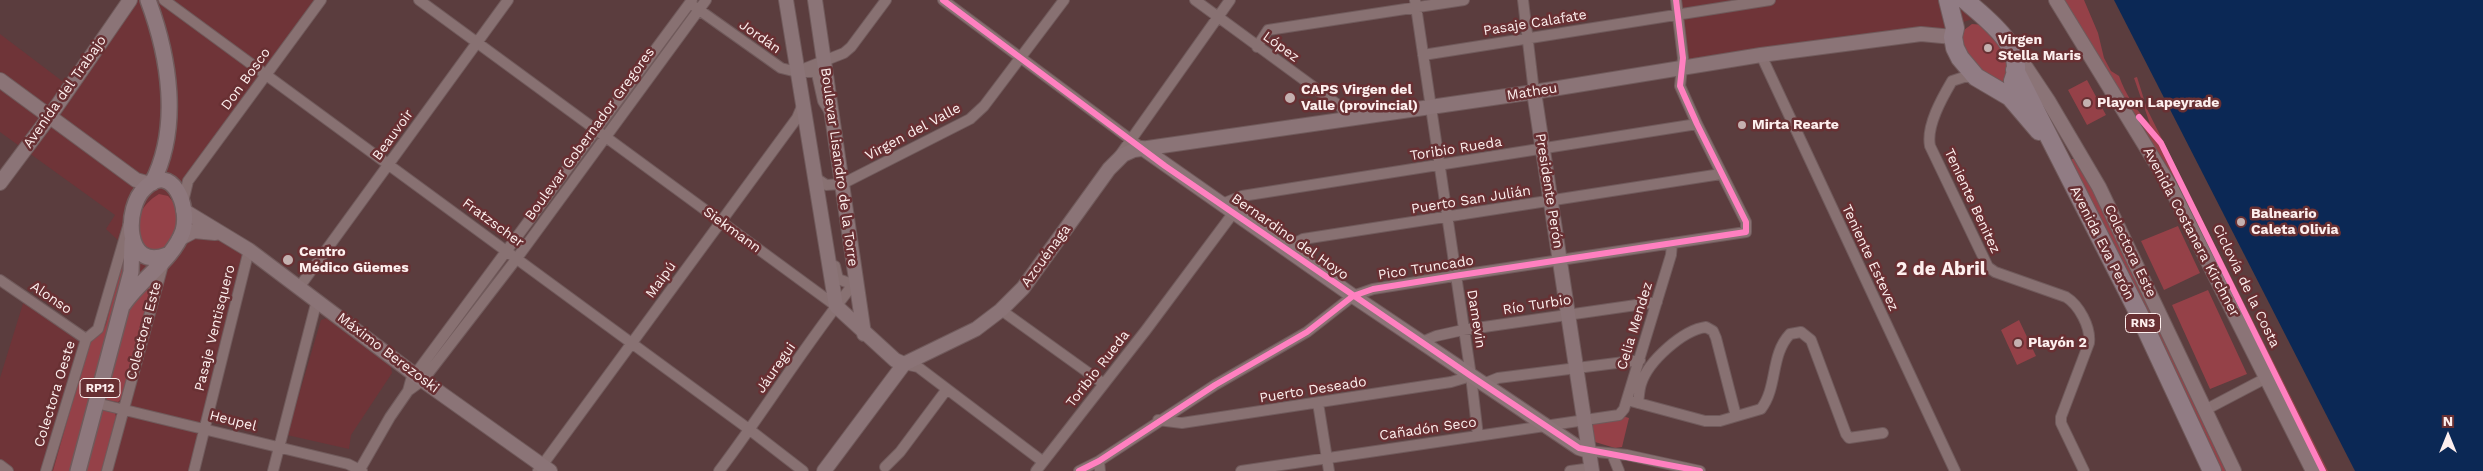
<!DOCTYPE html>
<html>
<head>
<meta charset="utf-8">
<style>
  body { margin:0 }
  #map { position:relative; width:2483px; height:471px; overflow:hidden; background:#5b3d3e; font-family:"Work Sans",sans-serif }
  canvas { display:block }
  .north { position:absolute; left:2423px; top:411px; width:50px; height:50px; -webkit-text-stroke:4px #683033; paint-order:stroke; rotate:0deg; font-size:14px; font-weight:700; line-height:20px; text-align:center; color:#fdefee }
  .north::after { content:''; display:block; margin:auto; width:18px; height:22px; background:#fdefee; clip-path:polygon(50% 0,100% 100%,50% 72%,0 100%) }
</style>
</head>
<body>
<div id="map">
<canvas width="2483" height="471"></canvas>
<div class="north">N</div>
</div>
<script>
const ctx = document.querySelector('canvas').getContext('2d');
ctx.lineJoin = 'round';
function fill(path, color) { ctx.fillStyle = color; ctx.fill(path, 'evenodd'); }
function trace(path, color, width, dash) { ctx.strokeStyle = color; ctx.lineWidth = width; ctx.lineCap = dash ? 'butt' : 'round'; ctx.setLineDash(dash || []); ctx.stroke(path); }
function label(font, color, halo, rows, align = 'center') {
  ctx.font = font + ' "Work Sans",sans-serif'; ctx.lineWidth = 5; ctx.setLineDash([]); ctx.textBaseline = 'middle'; ctx.strokeStyle = halo; ctx.fillStyle = color; for (const [text, x, y, turn = 0] of rows) {
    ctx.save(); ctx.translate(x, y); ctx.rotate((+turn || 0) * Math.PI / 180); ctx.textAlign = isNaN(turn) ? turn : align; if (halo) ctx.strokeText(text, 0, 0); ctx.fillText(text, 0, 0); ctx.restore();
  }
}
fill(new Path2D(`
  M130 0H321L160 216 226 234 249 250 194 471H8L0 465V378L25 297 91 336 122 244 106 229 115 215 0 132V34L70 87Z
  M1676 0H1965L1975 18 1964 22 1955 28 1683 68Z
  M327 318 391 366 392 373 351 435 349 449 287 435 321 320Z`), '#6f3438');
fill(new Path2D(`
  M2064 0H2084L2098 33 2104 58 2111 71 2119 76C2126 95 2135 109 2150 124L2134 78 2137 77 2147 109 2328 471H2319L2176 181Z
  M1972 24 1985 25C1999 42 2007 56 2008 78L2004 82 1988 79 1965 54 1960 33Z
  M2087 80 2106 115 2087 125 2068 90Z
  M2072 159H2077L2082 164 2231 471H2220L2069 164Z
  M159 194 168 196 176 205 180 225 167 246 160 252 144 246C130 226 140 205 159 194Z
  M2178 226 2200 273 2164 290 2141 241Z
  M126 247 130 255 73 471H53L89 343 102 333 106 324Z
  M155 276 122 398 118 402 107 400 104 397 128 305Z
  M2208 290 2247 374 2210 389 2172 305Z
  M2019 320 2036 356 2017 365 2001 330Z
  M107 408 115 412 116 417 103 471H84L100 410Z
  M1619 415 1629 418 1622 447 1615 448 1595 442 1583 420Z`), '#954148');
fill(new Path2D(`
  M2114 0H2483V471H2355Z`), '#0b2855');
const street = new Path2D(`
  M164 0 750 430 803 471
  M419 0 836 306
  M943 0 1142 148
  M1195 0 1341 107 1348 119
  M1415 0 1471 376 1478 436
  M1523 0 1534 92
  M695 7 781 68 797 72H815L817 74 823 101 830 112
  M1257 47 1268 30 1464 0
  M1423 55 1770 0
  M1761 55 1955 471
  M801 70 844 53 851 47 886 0
  M1976 77H1964L1952 81C1942 98 1926 126 1930 146L1988 267 1995 272 2066 297C2079 305 2091 327 2089 343L2061 417V423L2084 471
  M1118 158 1230 0
  M816 178 826 185 842 184 970 119 984 106 1064 0
  M183 202 188 181 321 0
  M1222 204 1242 196 1697 124
  M1286 248 1303 239 1721 174
  M835 266 838 279 849 283 856 281
  M0 280 86 339
  M300 286 508 0
  M1001 310 1104 384
  M1422 342 1436 336 1463 330 1657 302
  M904 364 918 367 1042 461
  M1483 384 1498 378 1640 360
  M408 391 423 380 517 258 706 0
  M1627 400 1705 421H1720L1761 409C1778 387 1770 355 1790 334L1801 332 1811 340 1846 434 1849 438 1883 433
  M96 403 348 464 362 471
  M1318 403 1329 471
  M1638 403C1639 397 1639 390 1641 384 1648 361 1683 330 1706 327L1713 331 1716 338 1736 416
  M2205 410 2266 378
  M1158 420 1182 423 1451 382 1471 376
  M1588 451 1627 455 1700 471
  M1612 454 1619 471
  M1099 461 1100 471
  M0 465 8 471
  M885 467 900 452 947 389
  M46 471 86 339 98 329 129 223
  M107 471 163 265
  M194 471 249 250
  M273 471 317 300
  M359 471 390 417 408 391 411 380 692 0
  M538 471 797 118 803 104
  M719 471C766 409 807 341 856 281
  M1036 471 1146 330 1234 212
  M1079 471 1099 461 1215 385 1307 332 1353 296 1373 289 1454 276 1746 232V222L1697 124 1680 86 1683 58 1676 0
  M1241 471 1619 415 1624 409 1671 255 1672 243
  M1570 471 1592 468`);
const secondary = new Path2D(`
  M786 0 836 306 895 360 904 364
  M815 0 864 334
  M2056 0 2170 186 2313 471
  M2015 51 2049 102 2099 187 2234 471
  M0 80 136 180 150 184
  M1534 92 1592 471
  M1142 148 1353 296 1579 448 1588 451
  M0 183 50 116 130 0
  M183 210 249 250 415 375 550 471
  M179 239 194 231 215 233
  M824 471 904 364 976 329 1001 310 1023 288 1109 169 1123 155 1134 150 1534 92 1761 55 1921 34 1953 37`);
const primary = new Path2D(`
  M148 0C169 56 181 127 152 183
  M123 305C140 279 173 260 183 231 190 208 173 161 145 188 124 207 124 272 167 255
  M78 471 131 272 132 242`);
const highway = new Path2D(`
  M1948 0 1955 28 1953 37 1955 48 1960 58 1976 77 2010 97 2039 131
  M1965 0C1985 18 2028 48 2013 81
  M2015 70 2138 312 2212 471`);
trace(street, '#705a5b', 12);
trace(secondary, '#705a5b', 16);
trace(primary, '#705a5b', 18);
trace(highway, '#705a5b', 20);
trace(street, '#887172', 10);
trace(secondary, '#8b7477', 14);
trace(primary, '#8e787d', 15);
trace(highway, '#917c84', 18);
trace(new Path2D(`
  M943 0 1165 166 1471 376 1579 448 1700 471
  M2139 117 2161 143 2323 471
  M1079 471 1099 461 1215 385 1307 332 1353 296 1373 289 1454 276 1746 232V222L1697 124 1680 86 1683 58 1676 0`), '#ff80c0', 6);
for (const [x, y, r, color] of [
  [1988,48,5,"#c4b1b0"],
  [1290,98,6,"#c4b1b0"],
  [2087,103,5,"#c4b1b0"],
  [1742,125,5,"#c4b1b0"],
  [2241,222,5,"#c4b1b0"],
  [288,260,6,"#c4b1b0"],
  [2018,343,5,"#c4b1b0"]
]) { const dot = new Path2D(); dot.arc(x, y, r, 0, 2 * Math.PI); ctx.fillStyle = color; ctx.fill(dot); trace(dot, '#683033', 2); }
for (const [x, y, w] of [
  [2143,323,35],
  [100,388,40]
]) { const box = new Path2D(); box.roundRect(x - w / 2, y - 9.5, w, 19, 4); ctx.fillStyle = '#683033'; ctx.fill(box); trace(box, '#fdefee', 1); }
label('bold 12px', '#fdefee', null, [
  ["RN3",2143,323],
  ["RP12",100,388]
]);
label('14px', '#fdefee', '#683033', [
  ["Pasaje Calafate",1535,23,-9],
  ["Jordán",760,37,35],
  ["López",1281,47,36],
  ["Don Bosco",246,79,-54],
  ["Avenida del Trabajo",65,92,-55],
  ["Matheu",1532,92,-9],
  ["Virgen del Valle",913,132,-28],
  ["Boulevar Gobernador Gregores",590,134,-54],
  ["Beauvoir",393,135,-54],
  ["Toribio Rueda",1456,149,-9],
  ["Boulevar Lisandro de la Torre",839,167,82],
  ["Presidente Perón",1549,191,81],
  ["Puerto San Julián",1471,200,-9],
  ["Teniente Benitez",1972,201,65],
  ["Fratzscher",493,223,36],
  ["Siekmann",732,230,36],
  ["Avenida Costanera Kirchner",2191,232,62],
  ["Bernardino del Hoyo",1290,237,35],
  ["Avenida Eva Perón",2102,243,63],
  ["Colectora Este",2130,251,64],
  ["Azcuénaga",1046,256,-54],
  ["Teniente Estevez",1870,258,65],
  ["Pico Truncado",1426,268,-9],
  ["Maipú",661,280,-54],
  ["Ciclovía de la Costa",2246,286,64],
  ["Alonso",51,298,34],
  ["Río Turbio",1537,305,-9],
  ["Damevin",1476,319,81],
  ["Celia Mendez",1635,326,-73],
  ["Pasaje Ventisquero",215,328,-76],
  ["Colectora Este",144,331,-75],
  ["Máximo Berezoski",388,353,37],
  ["Jáuregui",776,368,-55],
  ["Toribio Rueda",1098,369,-52],
  ["Puerto Deseado",1313,390,-9],
  ["Colectora Oeste",55,394,-73],
  ["Heupel",233,421,14],
  ["Cañadón Seco",1428,429,-8]
]);
label('bold 14px', '#fdefee', '#683033', [
  ["Virgen",1998,40],
  ["Stella Maris",1998,56],
  ["CAPS Virgen del",1301,90],
  ["Valle (provincial)",1301,106],
  ["Playon Lapeyrade",2097,103],
  ["Mirta Rearte",1752,125],
  ["Balneario",2251,214],
  ["Caleta Olivia",2251,230],
  ["Centro",299,252],
  ["Médico Güemes",299,268],
  ["Playón 2",2028,343]
], 'left');
label('bold 19px', '#fdefee', '#683033', [
  ["2 de Abril",1941,269]
]);
</script>
</body>
</html>
